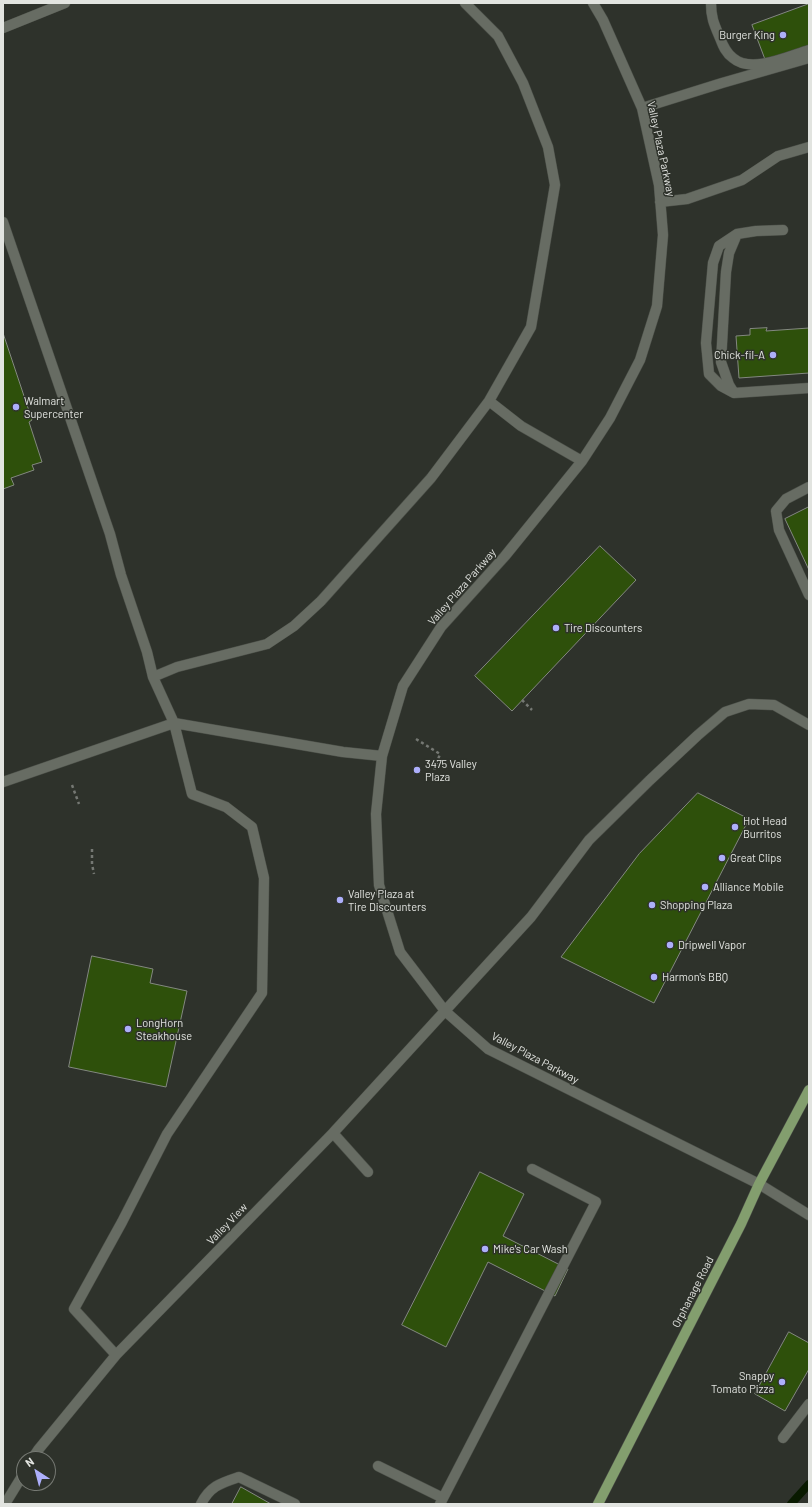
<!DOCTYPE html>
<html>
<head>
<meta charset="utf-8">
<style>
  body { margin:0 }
  #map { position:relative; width:812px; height:1507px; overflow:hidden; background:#2e322b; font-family:Barlow,sans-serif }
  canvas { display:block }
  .frame { position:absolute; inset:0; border:4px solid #e2e4e0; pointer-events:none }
  .north { position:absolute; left:16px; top:1451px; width:40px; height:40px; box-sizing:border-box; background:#2e322b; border:1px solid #767973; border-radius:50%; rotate:324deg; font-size:11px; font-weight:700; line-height:16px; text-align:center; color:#e2e4e0 }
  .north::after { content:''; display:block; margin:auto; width:14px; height:18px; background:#adaffb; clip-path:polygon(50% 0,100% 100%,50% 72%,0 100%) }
</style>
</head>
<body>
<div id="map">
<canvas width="812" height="1507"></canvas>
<div class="frame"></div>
<div class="north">N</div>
</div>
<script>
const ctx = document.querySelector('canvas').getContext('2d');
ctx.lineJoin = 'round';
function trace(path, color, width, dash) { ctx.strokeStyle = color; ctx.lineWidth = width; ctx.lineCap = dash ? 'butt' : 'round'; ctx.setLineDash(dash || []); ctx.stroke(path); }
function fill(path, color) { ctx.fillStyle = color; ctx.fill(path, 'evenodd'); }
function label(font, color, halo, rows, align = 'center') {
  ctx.font = font + ' Barlow,sans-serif'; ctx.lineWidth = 3; ctx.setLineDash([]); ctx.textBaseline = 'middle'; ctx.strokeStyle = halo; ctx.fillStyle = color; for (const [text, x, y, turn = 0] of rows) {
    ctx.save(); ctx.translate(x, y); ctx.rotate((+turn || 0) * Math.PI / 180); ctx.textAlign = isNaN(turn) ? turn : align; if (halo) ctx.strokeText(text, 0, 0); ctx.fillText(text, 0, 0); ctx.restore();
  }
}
trace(new Path2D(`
  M791 1504 809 1484`), '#091a00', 8);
const building = new Path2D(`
  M809 4V46L766 62 752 25Z
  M767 328 766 331 809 328V373L739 378 736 336 750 335V329Z
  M3 333 32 420 29 422 42 462 32 465 34 470 11 478 14 485 3 489Z
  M809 507V570L785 519Z
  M600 546 636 580 512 711 475 676Z
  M698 793 749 819 654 1003 561 957 639 854Z
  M92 956 153 969 150 983 187 991 166 1087 69 1067Z
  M480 1172 524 1194 503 1236 568 1269 555 1296 488 1262 446 1347 402 1325Z
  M789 1332 809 1343V1369L785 1411 755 1394Z
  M241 1487 271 1504H232Z`);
fill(building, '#2e500b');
trace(building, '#838880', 1);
const minor = new Path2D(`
  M593 3 603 20 642 108 659 185 663 235 657 306 640 360 610 418 582 461 505 556 441 627 403 686 382 756 376 814 379 885 400 952 445 1011 488 1049 759 1184 809 1215
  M711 3C711 18 714 24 720 38 723 46 726 53 733 58 751 74 789 56 809 50
  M3 28 65 3
  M642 108 722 83 809 58
  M660 202 687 199 742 180 778 156 809 147
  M3 222 110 534 121 575 147 652 153 677 174 723 192 794 226 807 252 827 264 878 262 993 167 1134 122 1222 74 1309 116 1355
  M783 230 756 231 737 234 719 246 713 263 706 343 709 374 721 386 734 393 809 388
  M734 393 729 385 721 362 726 272 729 253 737 234
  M489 401 521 426 582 461
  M809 487 786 499 776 511 779 530 809 595
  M153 677 177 667 267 644 294 626 321 601 431 478 489 401 531 327 555 185 548 147 523 83 498 36 465 3
  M3 782 174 723 343 752 382 756
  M333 1133 368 1172
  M783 1438 809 1404
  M32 1459 38 1450 116 1355 333 1133 531 917 589 840 650 780 698 735 725 712 749 704 774 705 809 725
  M378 1466 443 1498
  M5 1504 24 1473
  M201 1504C210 1486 221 1483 239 1477L295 1504
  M440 1504 596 1202 532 1169`);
const major = new Path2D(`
  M598 1504 741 1224 759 1184 809 1090`);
trace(minor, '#4b4f48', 11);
trace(major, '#4b4f48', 11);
trace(new Path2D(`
  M522 700 532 710
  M416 739 440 754 432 776 437 781
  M72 785 79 804
  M92 849V864L94 874`), '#757873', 2.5, [3, 3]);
trace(minor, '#676c63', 10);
trace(major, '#839e6e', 10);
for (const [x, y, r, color] of [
  [783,35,4,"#adaffb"],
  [773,355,4,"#adaffb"],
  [16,407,4,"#adaffb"],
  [556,628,4,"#adaffb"],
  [417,770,4,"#adaffb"],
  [735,827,4,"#adaffb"],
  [722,858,4,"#adaffb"],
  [705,887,4,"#adaffb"],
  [340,900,4,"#adaffb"],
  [652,905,4,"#adaffb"],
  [670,945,4,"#adaffb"],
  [654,977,4,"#adaffb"],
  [128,1029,4,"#adaffb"],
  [485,1249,4,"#adaffb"],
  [782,1382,4,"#adaffb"]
]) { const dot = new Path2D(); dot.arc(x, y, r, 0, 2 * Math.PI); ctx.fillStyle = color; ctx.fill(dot); trace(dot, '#2e322b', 1.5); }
label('11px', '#e2e4e0', '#2e322b', [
  ["Burger King",775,35,"right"],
  ["Chick-fil-A",765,355,"right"],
  ["Walmart",24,401],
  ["Supercenter",24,414],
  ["Tire Discounters",564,628],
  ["3475 Valley",425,764],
  ["Plaza",425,777],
  ["Hot Head",743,821],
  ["Burritos",743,834],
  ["Great Clips",730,858],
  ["Alliance Mobile",713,887],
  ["Valley Plaza at",348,894],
  ["Tire Discounters",348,907],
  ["Shopping Plaza",660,905],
  ["Dripwell Vapor",678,945],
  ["Harmon's BBQ",662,977],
  ["LongHorn",136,1023],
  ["Steakhouse",136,1036],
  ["Mike's Car Wash",493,1249],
  ["Snappy",774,1376,"right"],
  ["Tomato Pizza",774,1389,"right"]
], 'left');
label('11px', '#e2e4e0', '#2e322b', [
  ["Valley Plaza Parkway",661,149,78],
  ["Valley Plaza Parkway",462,587,-49],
  ["Valley Plaza Parkway",535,1058,28],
  ["Valley View",227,1224,-46],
  ["Orphanage Road",693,1292,-63]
]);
</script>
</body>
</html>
